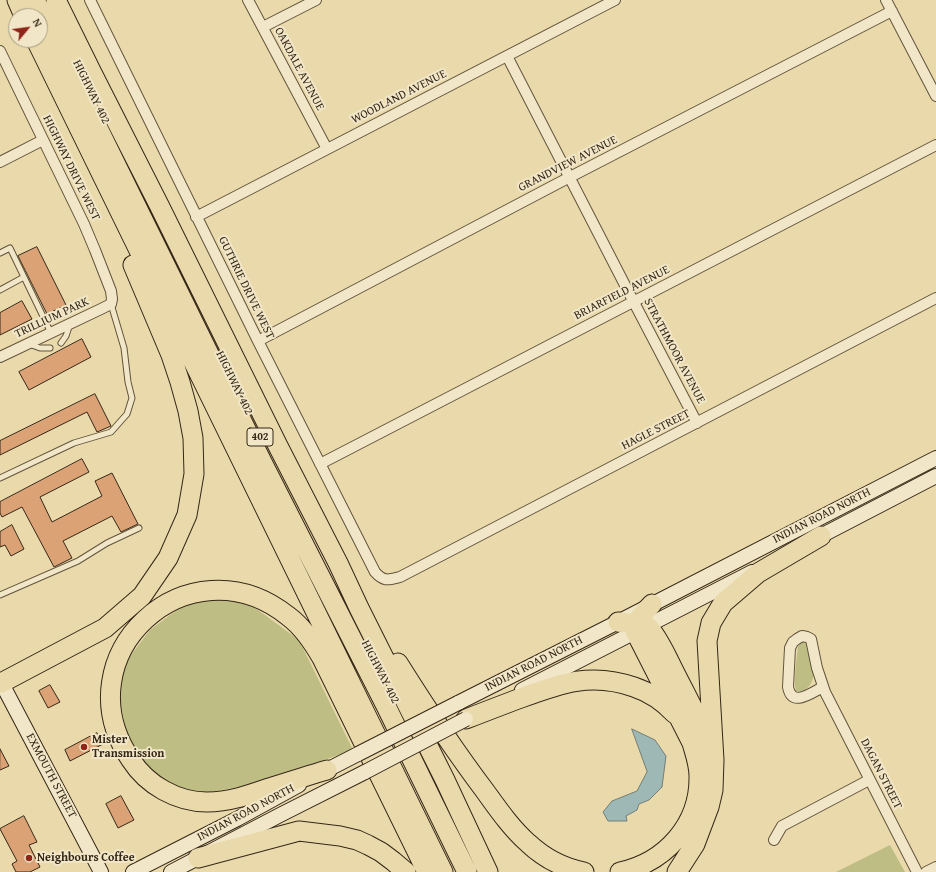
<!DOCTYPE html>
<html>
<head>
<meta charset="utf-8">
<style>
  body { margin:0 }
  #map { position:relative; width:936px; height:872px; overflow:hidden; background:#eadaab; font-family:"Gentium Book Plus",serif }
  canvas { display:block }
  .north { position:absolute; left:8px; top:8px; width:40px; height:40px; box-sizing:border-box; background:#f1e7c8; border:1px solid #a69a82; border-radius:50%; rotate:61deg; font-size:11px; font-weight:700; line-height:16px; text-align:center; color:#352718 }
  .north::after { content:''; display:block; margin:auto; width:14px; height:18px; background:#8f2418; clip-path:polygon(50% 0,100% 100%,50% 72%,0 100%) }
</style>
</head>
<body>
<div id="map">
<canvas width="936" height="872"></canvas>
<div class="north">N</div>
</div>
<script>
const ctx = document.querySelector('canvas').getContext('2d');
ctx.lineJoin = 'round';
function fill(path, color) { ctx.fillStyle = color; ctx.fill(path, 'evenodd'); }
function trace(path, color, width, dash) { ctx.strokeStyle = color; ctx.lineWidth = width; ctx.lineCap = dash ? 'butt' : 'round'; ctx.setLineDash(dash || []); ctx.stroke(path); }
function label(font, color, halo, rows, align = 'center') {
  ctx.font = font + ' "Gentium Book Plus",serif'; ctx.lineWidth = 4; ctx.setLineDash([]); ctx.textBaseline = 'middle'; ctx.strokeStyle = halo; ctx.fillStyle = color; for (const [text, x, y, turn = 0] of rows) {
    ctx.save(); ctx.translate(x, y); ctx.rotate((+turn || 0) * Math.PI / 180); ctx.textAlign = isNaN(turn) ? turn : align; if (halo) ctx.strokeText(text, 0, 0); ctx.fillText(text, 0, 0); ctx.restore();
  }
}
fill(new Path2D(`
  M212 596 242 602 258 610 299 640 353 750 252 785 203 793 163 782 130 750 117 687 127 660 150 630 178 609Z
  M802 641 806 642C810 647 809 654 810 661 811 666 814 672 813 677 812 685 805 693 796 691 793 680 797 658 798 646L800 642Z
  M890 845 905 872H836Z`), '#bdbd84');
const water = new Path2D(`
  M632 729 655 740 666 756 662 787 649 800 639 804 637 810 626 816 627 821H608L603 812 612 801 637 791 647 772Z`);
fill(water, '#9db8b5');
trace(water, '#737e76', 1);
const building = new Path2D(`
  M37 247 66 305 47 314 18 256Z
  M22 301 32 319 0 335V313Z
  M82 339 91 357 29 390 19 372Z
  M95 394 111 426 97 432 87 412 0 455V441Z
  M82 459 89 472 40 497 52 522 102 496 95 481 112 473 138 524 121 532 112 516 63 541 72 558 54 567 22 507 2 517 0 513V502Z
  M12 525 24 549 11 556 5 545 0 547V532Z
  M50 685 60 702 48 708 39 691Z
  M97 733 103 744 70 761 65 750Z
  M0 749 9 766 0 770Z
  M121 796 134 820 118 828 106 804Z
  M24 816 37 842 29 845 40 867 30 872H16L12 864 17 861 0 829Z`);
fill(building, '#dba276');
trace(building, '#352718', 1);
const service = new Path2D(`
  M0 253 10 248 51 333
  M0 290 24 277
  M61 343 66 336 70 324
  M29 344 40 348H50
  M0 478 74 443 111 432 127 414 132 398 128 382 124 348 111 304
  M0 595 78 561 107 543 139 528`);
const minor = new Path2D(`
  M90 0 258 341 375 572C384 582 388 580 400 577L936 298
  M248 0 327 149
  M886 0 936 96
  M263 27 316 0
  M0 51 84 224 95 250 111 291 112 299 111 304 101 309 0 357
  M507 56 628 291 697 423
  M0 162 43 140
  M196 217 615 0
  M258 341 570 177 892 11
  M320 464 936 145
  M823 687C811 693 792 708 788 687L790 648 793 642 797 639 802 636 807 637 811 639 812 644 817 668 825 692 917 872
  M774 840 782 826 869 780
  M926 872 936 867`);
const secondary = new Path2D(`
  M813 540 936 476
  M0 680 101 872
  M522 690 752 572
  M458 703 618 622 936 458
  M319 774 358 754
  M133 872 237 819 299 785
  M171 872 280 815 365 772`);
const motorway = new Path2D(`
  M17 0 24 16
  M35 0 262 462 386 706 467 872
  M56 0 92 73 159 205 278 446 338 563 359 608 445 780 488 872
  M36 40 443 872
  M618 622C625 623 643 623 648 627 656 634 665 653 670 663 683 690 698 715 708 743
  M398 663C425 706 454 750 485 791 498 809 511 828 528 843 543 857 563 868 584 872
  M1 683 105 628 142 596 168 558 187 515 194 474 193 438 188 411 180 382 171 355 133 265
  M466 719C484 712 502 705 521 698 561 683 592 672 634 687 649 692 664 702 675 714
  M327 770C307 776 288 782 269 788 249 795 229 802 207 802 177 802 147 785 131 760 60 656 188 537 288 616 303 627 313 643 322 658L427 872
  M198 858 299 831 340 836 357 840 368 845 381 852 393 861 406 872
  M620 872C666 862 700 824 699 776 699 764 695 754 692 743L635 631C635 620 645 612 652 604
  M677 872 695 844 709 807 713 790 714 760 707 641 711 623 723 603 758 573 821 536`);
trace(service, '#62543d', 7);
trace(minor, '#62543d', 12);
trace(secondary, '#352718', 16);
trace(motorway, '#352718', 21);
trace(service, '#f1e7c8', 5);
trace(minor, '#f1e7c8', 10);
trace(secondary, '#f1e7c8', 14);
trace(motorway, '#eadaab', 19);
const secondaryBridge = new Path2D(`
  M358 754 458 703
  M365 772 466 719`);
trace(secondaryBridge, '#352718', 16, []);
trace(secondaryBridge, '#f1e7c8', 14);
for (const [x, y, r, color] of [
  [84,747,4,"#8f2418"],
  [29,858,4,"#8f2418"]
]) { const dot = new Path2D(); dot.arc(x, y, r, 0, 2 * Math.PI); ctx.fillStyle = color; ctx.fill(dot); trace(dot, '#f1e7c8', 1.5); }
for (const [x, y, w] of [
  [260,437,26]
]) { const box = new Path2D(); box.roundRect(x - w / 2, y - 9, w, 18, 3); ctx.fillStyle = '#f1e7c8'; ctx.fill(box); trace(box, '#352718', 1); }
label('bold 11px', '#352718', null, [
  ["402",260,437]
]);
label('12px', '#352718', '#f1e7c8', [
  ["OAKDALE AVENUE",299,69,62],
  ["HIGHWAY 402",91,92,64],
  ["WOODLAND AVENUE",399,97,-27],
  ["GRANDVIEW AVENUE",568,164,-27],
  ["HIGHWAY DRIVE WEST",71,168,64],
  ["GUTHRIE DRIVE WEST",246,288,64],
  ["BRIARFIELD AVENUE",622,293,-27],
  ["TRILLIUM PARK",52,318,-25],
  ["STRATHMOOR AVENUE",674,351,62],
  ["HIGHWAY 402",234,383,64],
  ["HAGLE STREET",656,430,-27],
  ["INDIAN ROAD NORTH",822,516,-27],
  ["INDIAN ROAD NORTH",534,664,-27],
  ["HIGHWAY 402",380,672,63],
  ["DAGAN STREET",881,774,63],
  ["EXMOUTH STREET",51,776,62],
  ["INDIAN ROAD NORTH",246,813,-28]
]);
label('bold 12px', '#352718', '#f1e7c8', [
  ["Mister",92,740],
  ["Transmission",92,754],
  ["Neighbours Coffee",37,858]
], 'left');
</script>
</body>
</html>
